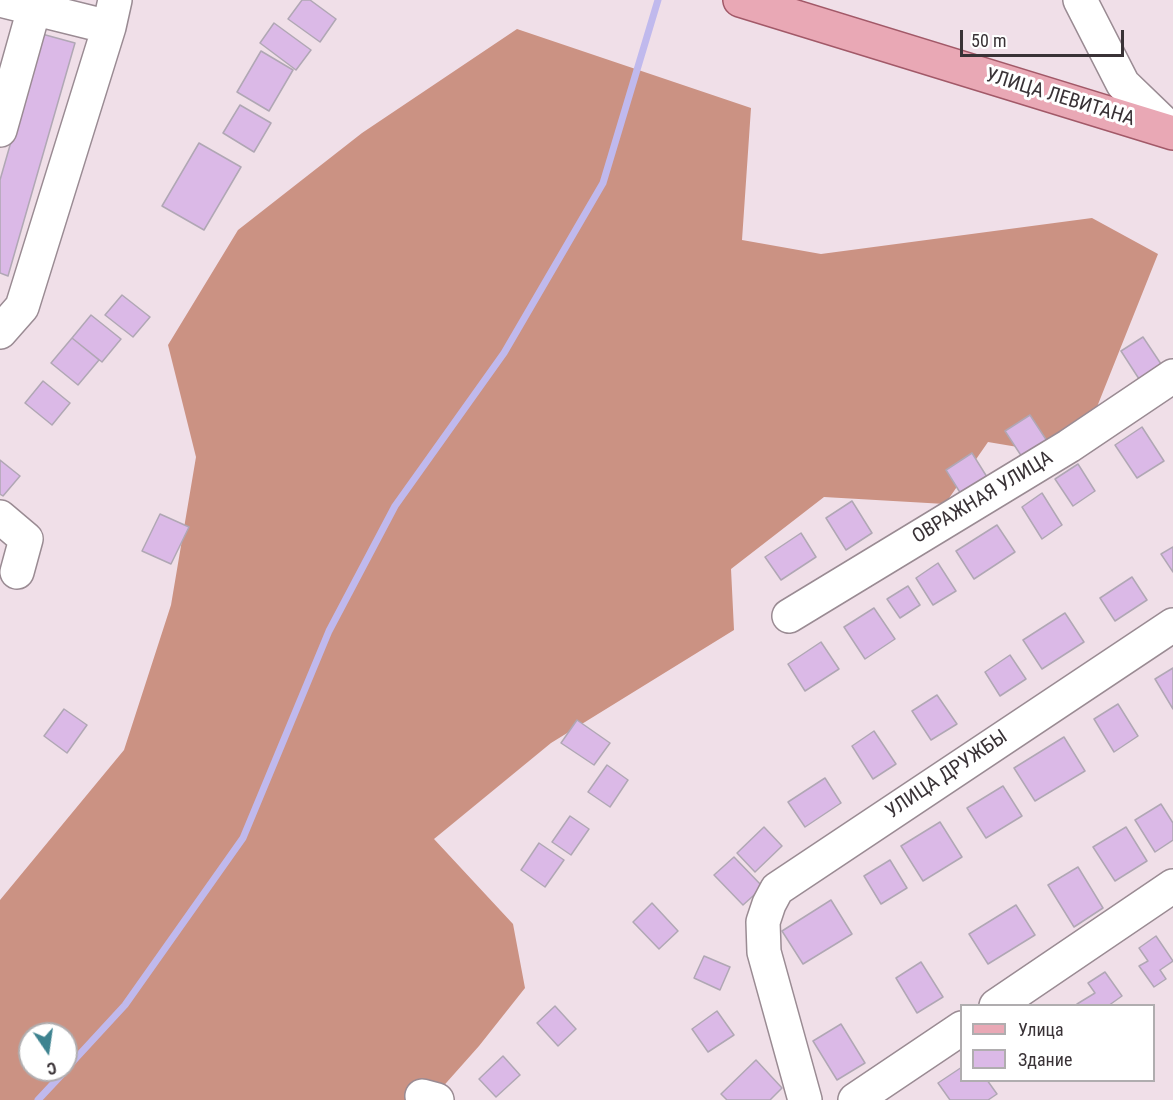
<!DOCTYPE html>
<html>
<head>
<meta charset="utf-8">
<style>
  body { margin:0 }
  #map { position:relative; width:1173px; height:1100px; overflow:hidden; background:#f0dfe8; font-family:"Roboto Condensed",sans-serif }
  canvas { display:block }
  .legend { position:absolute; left:960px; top:1004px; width:195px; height:78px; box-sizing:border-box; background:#fff; border:2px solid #b0adaf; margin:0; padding:8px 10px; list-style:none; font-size:18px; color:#393236 }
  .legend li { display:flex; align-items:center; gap:12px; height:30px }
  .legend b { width:30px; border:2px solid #b0adaf }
  .north { position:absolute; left:18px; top:1022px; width:60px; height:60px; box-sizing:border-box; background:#fff; border:2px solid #b0adaf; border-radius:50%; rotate:167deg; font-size:16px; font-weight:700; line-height:24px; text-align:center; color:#393236 }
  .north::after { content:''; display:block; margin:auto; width:21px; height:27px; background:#3e8390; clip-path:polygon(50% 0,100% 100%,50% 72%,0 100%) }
  .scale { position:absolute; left:960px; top:30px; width:164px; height:27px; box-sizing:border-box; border:3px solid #393236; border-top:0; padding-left:8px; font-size:18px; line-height:21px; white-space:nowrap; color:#393236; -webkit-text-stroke:4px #fff; paint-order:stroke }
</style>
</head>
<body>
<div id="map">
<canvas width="1173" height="1100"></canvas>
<ul class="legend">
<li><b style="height:8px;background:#e9a8b5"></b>Улица</li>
<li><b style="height:16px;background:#dbb9e7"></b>Здание</li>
</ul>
<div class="north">С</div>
<div class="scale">50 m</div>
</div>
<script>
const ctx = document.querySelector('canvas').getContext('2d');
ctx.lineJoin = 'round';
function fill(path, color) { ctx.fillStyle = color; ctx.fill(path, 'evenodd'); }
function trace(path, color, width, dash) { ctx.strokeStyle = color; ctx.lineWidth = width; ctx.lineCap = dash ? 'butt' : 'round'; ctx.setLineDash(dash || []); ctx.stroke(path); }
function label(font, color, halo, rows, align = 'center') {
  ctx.font = font + ' "Roboto Condensed",sans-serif'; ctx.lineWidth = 6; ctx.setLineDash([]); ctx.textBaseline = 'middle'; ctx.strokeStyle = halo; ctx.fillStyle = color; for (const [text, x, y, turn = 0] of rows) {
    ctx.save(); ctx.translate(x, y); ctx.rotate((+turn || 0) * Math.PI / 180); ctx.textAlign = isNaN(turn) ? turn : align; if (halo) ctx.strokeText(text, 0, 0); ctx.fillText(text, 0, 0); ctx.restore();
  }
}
fill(new Path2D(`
  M517 29 751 108 742 240 821 254 1092 218 1158 254 1077 457 988 442 945 504 824 497 731 569 734 630 551 743 434 839 513 924 525 988 479 1046 431 1100H0V900L124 750 171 605 196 457 168 345 238 230 362 133ZM30 1034H66V1070H30Z`), '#cb9283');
trace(new Path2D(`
  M66 1069 125 1005 243 838 329 631 395 506 504 353 603 183 658 0
  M38 1100 66 1070`), '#c0b9ed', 7);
const building = new Path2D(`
  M302 0H310L336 19 320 42 288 19Z
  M274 23 311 50 296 70 260 43Z
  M42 34 75 43 8 276 0 273V180Z
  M261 51 293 70 269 111 237 92Z
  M240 105 271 123 254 152 223 133Z
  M199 143 241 167 204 230 162 206Z
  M122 295 150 317 133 337 105 315Z
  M91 315 121 339 102 362 72 338Z
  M1143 337 1163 367 1141 382 1121 351Z
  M72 338 99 360 78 385 51 363Z
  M43 381 70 403 52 425 25 403Z
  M1030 415 1049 444 1024 460 1005 431Z
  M1142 427 1164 461 1137 478 1115 445Z
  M972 453 987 477 961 494 946 470Z
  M0 460 20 476 3 496 0 494Z
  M1078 464 1095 491 1073 506 1055 479Z
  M1042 493 1062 525 1042 539 1022 507Z
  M852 501 872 533 846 550 826 518Z
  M160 514 189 527 171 564 142 551Z
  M997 525 1015 552 974 579 956 551Z
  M801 533 816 557 781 580 765 557Z
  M1173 547V572L1161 554Z
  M938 563 956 591 933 605 916 578Z
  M1132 577 1147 600 1115 621 1100 598Z
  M908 586 920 605 900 618 887 599Z
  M874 608 895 639 865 659 844 627Z
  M1065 613 1084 642 1042 669 1023 640Z
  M821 642 839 669 805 691 788 664Z
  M1010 655 1026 679 1000 696 985 672Z
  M1173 668V709L1155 679Z
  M937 695 957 724 931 740 912 711Z
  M1118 704 1138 736 1114 752 1094 719Z
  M64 709 87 725 67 753 44 736Z
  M577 720 610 743 594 765 561 743Z
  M874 731 896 764 873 779 852 746Z
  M1064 737 1085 771 1035 801 1014 768Z
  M607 765 628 780 610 807 588 792Z
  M825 778 841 803 805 827 788 802Z
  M1003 786 1022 816 986 838 967 808Z
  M1161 804 1173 823V840L1155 852 1135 820Z
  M570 816 589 829 571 855 552 842Z
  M940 822 962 857 923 881 901 846Z
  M764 827 782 846 755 872 737 853Z
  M1126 827 1147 861 1115 881 1093 847Z
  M539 843 564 860 545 887 521 870Z
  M734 857 763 887 743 905 714 875Z
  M890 860 907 888 881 904 864 876Z
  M1078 867 1103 908 1074 927 1048 885Z
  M831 900 852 934 803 964 782 931Z
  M652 903 678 931 659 949 633 922Z
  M1016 905 1035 935 988 964 969 934Z
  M1156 936 1173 961 1160 970 1166 979 1154 987 1139 966 1148 961 1139 948Z
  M704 956 730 967 720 990 694 978Z
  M921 962 943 997 917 1013 896 978Z
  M1105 972 1122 996 1108 1006H1078L1077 1004 1095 993 1088 983Z
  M555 1006 576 1029 558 1046 537 1023Z
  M717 1011 734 1035 708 1052 692 1029Z
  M841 1024 865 1063 837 1080 813 1041Z
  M503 1056 520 1075 496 1097 479 1079Z
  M756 1060 782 1088 770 1100H727L721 1094Z
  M962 1067V1080H987L997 1094 988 1100H950L938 1083Z`);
fill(building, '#dbb9e7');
trace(building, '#b0a7b4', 1.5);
const minor = new Path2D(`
  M0 0 109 27
  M1080 0 1123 84 1173 132
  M0 130 34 9
  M0 332 22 307 109 27 115 0
  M0 517 26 539 17 572
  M789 616 1069 446 1173 376
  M996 1006 1173 886
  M422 1096 437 1100
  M805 1100 764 952 763 922 769 904 777 889 1173 625
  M855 1100 962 1028`);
const major = new Path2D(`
  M740 0 1173 133`);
trace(minor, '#9a8b93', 36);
trace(major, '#a25968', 36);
trace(minor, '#fff', 33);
trace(major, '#e9a8b5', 33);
label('20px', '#393236', '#fff', [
  ["УЛИЦА ЛЕВИТАНА",1060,98,17],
  ["ОВРАЖНАЯ УЛИЦА",983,498,-31],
  ["УЛИЦА ДРУЖБЫ",947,775,-34]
]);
</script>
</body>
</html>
